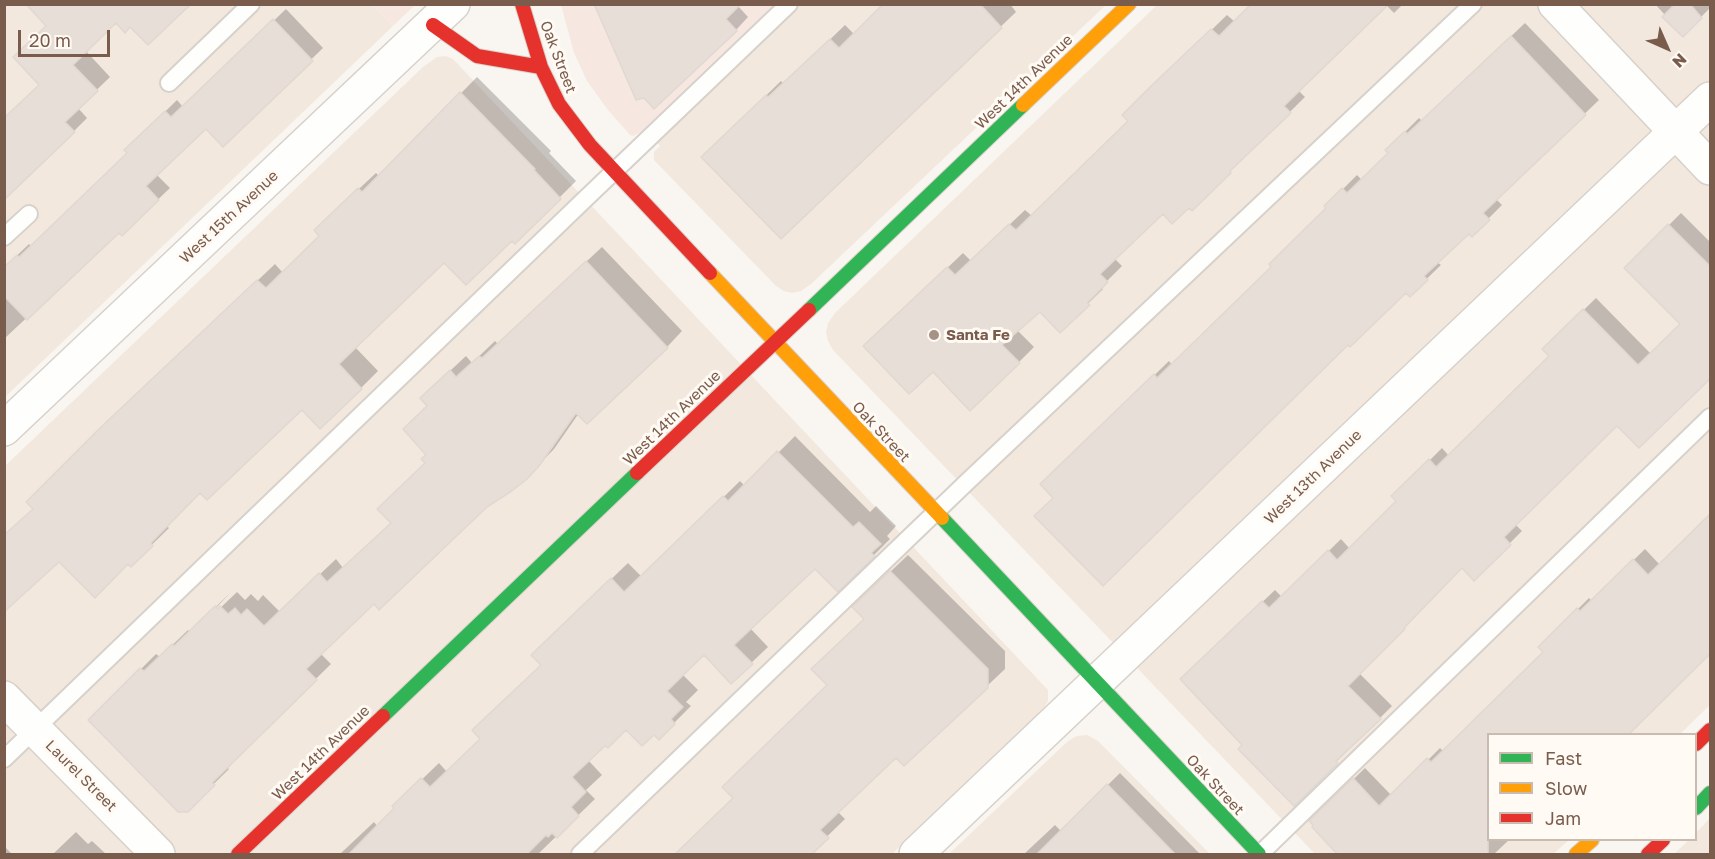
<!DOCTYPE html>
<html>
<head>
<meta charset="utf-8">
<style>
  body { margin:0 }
  #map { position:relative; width:1715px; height:859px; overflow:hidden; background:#f9f5f0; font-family:"Golos Text",sans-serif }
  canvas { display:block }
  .frame { position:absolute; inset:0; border:6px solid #7a5c4d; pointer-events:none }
  .legend { position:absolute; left:1487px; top:733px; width:210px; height:108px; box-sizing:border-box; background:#fffaf3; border:2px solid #cabbb1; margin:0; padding:8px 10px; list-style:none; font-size:18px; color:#7a5c4d }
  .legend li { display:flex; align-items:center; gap:12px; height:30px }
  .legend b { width:30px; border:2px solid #cabbb1 }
  .north { position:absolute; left:1637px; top:18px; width:60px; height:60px; -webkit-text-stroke:4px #fffaf3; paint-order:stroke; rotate:135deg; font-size:16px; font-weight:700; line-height:24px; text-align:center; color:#7a5c4d }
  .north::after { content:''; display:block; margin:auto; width:21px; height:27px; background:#7a5c4d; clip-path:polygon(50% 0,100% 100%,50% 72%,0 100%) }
  .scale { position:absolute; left:18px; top:30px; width:92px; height:27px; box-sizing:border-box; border:3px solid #7a5c4d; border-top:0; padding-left:8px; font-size:18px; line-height:21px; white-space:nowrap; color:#7a5c4d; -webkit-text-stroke:4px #fffaf3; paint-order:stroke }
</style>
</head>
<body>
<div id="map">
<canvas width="1715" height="859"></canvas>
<div class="frame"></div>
<ul class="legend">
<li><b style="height:8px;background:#30b455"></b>Fast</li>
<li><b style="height:8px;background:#ff9f0a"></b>Slow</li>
<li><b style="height:8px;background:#e5322d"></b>Jam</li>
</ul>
<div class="north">N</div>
<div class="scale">20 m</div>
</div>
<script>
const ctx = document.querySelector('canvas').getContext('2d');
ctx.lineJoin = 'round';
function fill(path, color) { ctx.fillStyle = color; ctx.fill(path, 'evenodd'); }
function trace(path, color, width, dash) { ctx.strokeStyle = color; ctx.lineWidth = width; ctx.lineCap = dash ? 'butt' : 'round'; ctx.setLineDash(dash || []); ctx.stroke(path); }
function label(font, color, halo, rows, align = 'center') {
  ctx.font = font + ' "Golos Text",sans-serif'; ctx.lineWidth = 6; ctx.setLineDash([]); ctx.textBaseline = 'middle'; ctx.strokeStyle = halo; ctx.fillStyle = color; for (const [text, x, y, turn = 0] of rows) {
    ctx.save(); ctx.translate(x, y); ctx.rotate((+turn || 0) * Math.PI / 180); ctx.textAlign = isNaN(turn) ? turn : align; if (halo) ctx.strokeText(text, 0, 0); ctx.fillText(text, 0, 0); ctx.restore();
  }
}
fill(new Path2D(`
  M5 5H372L393 26 5 397Z
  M789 5H1106L811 284 801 291 792 293 784 291 776 286 654 160V152L660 146 652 137Z
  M1157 5H1710V705L1680 734H1488V840H1569L1553 854H1315L833 350 828 341 826 332 828 323 836 312Z
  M446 56 453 59 1048 690V701L1041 713 892 854H5V466L423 67 437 57Z
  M1087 735 1098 741 1210 854H949L1068 741 1077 736Z
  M1710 818V854H1674L1689 840H1696V833Z`), '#f2e8de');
fill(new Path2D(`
  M372 5H415L393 26Z
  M561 5H789L652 137 645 130 633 136 630 135 608 110 587 81 574 53Z`), '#f6e8e1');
fill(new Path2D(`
  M46 4H192L148 43 130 25 116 21 85 50 110 77 78 108 87 118 74 131 4 181 41 85 48 26Z
  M596 4 738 6 748 17 736 30Z
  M885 4H1010L1016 12 781 237 703 157 781 81 784 84 845 25 854 34Z
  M1253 4H1403L1394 13 1386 5 1298 90 1305 97 1192 209 1189 206 1163 211 1115 259 1122 266 1101 287 1103 289 1060 331 1040 310 1017 330 1034 347 1019 362 933 370 881 331 963 253 971 261 1025 210 1032 216 1129 121 1168 72 1227 15 1235 22Z
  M1655 4H1710V8L1683 35Z
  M286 9 323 48 223 145 206 126 156 174 170 188 122 234 119 231 4 339V268L29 244 31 246 129 153 126 150 177 100 183 107Z
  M1525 23 1599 100 1496 199 1502 205 1472 235 1469 232 1437 262 1441 265 1410 295 1406 291 1348 343 1055 497 1042 484 1169 361 1172 365 1273 266 1328 208 1326 206 1357 175 1362 180 1390 153 1387 150 1419 118 1422 121Z
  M477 77 551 151 549 153 576 181 515 242 512 239 444 261 355 347 378 371 361 388 320 427 302 408 201 491 166 525 169 528 131 565 34 508 120 411 275 264 283 273 321 236 332 214 376 173 379 176Z
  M1681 213 1710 242V382L1708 380 1617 424 1515 524 1522 531 1475 578 1463 566 1415 615 1416 616 1359 673 1392 706 1294 804 1244 745 1194 667 1275 590 1282 597 1341 539 1350 549 1399 501 1394 496 1442 448 1449 456 1551 356 1544 349 1596 298 1651 354 1682 324 1626 268Z
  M602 247 682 331 667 347 579 413 554 449 526 478 486 506 374 602 320 653 331 664 226 767 229 769 187 810 90 720 156 654 160 657 188 630 190 632 231 592 214 610 216 612 237 592 245 600 251 594 258 601 263 595 280 612 336 559 343 568 392 523 427 463 428 405 437 383 466 356 472 363 495 341 498 344Z
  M795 436 870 512 876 506 896 526 887 536 890 539 874 555 815 566 750 628 768 647 731 682 704 653 682 674 698 690 686 702 691 706 659 738 654 733 626 728 588 760 602 775 586 790 595 799 538 854H340L374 822 378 827 411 790 439 763 447 772 482 739 542 665 549 639 628 563 642 577 740 481 745 486Z
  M1710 516V652L1626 734H1488V840H1509L1494 854H1340L1311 821 1365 768 1392 796 1440 748 1443 751 1545 652 1540 647 1589 598 1592 601 1645 549 1660 565Z
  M908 555 1005 651V669L986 687 896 755 837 811 845 819 809 854 734 798 829 685 866 618 872 589Z
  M1120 773 1200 854H1024L1055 825 1061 831Z
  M76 832 88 844 92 841 106 854H53Z
  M4 846 12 854H4Z`), '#0003');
const building = new Path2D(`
  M26 4H191L148 45 130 27 125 33 116 23 73 65 98 91 65 122 75 132 4 200V118L39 85 13 57 46 26Z
  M594 4H741L726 19 737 31 654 109 644 98 636 100Z
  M883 4H980L1002 28 781 239 701 157 766 95 768 97 830 39 839 48Z
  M1251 4H1389L1284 106 1291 113 1230 171 1231 173 1192 211 1189 208 1172 224 1163 214 1100 274 1108 282 1087 303 1090 305 1060 333 1040 312 1002 345 1020 363 970 411 933 372 909 394 863 346 947 267 955 275 1009 224 1016 230 1128 121 1122 115 1150 87 1211 29 1219 36Z
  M1675 4H1690L1702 18 1683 37 1662 17Z
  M273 19 313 61 223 147 206 129 146 186 159 200 122 236 119 233 27 320 4 296V267L17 255 19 257 127 153 124 150 165 111 171 117Z
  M1511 36 1586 115 1483 213 1490 220 1472 237 1469 234 1424 276 1428 280 1410 297 1406 293 1350 347 1348 345 1103 586 1034 516 1053 498 1040 484 1154 374 1157 378 1271 267 1269 264 1326 208 1324 206 1342 188 1347 193 1388 153 1385 150 1405 131 1407 134Z
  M460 92 535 169 534 170 561 199 515 244 512 241 466 285 444 263 339 364 362 389 320 429 302 410 207 500 200 493 151 543 153 546 131 567 128 564 95 598 59 562 4 612V535L33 509 26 502 101 427 257 280 266 288 319 236 314 230 358 188 362 192Z
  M1668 224 1710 266V379L1639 448 1617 426 1504 537 1511 545 1474 581 1462 568 1404 628 1405 629 1348 686 1381 719 1336 761 1338 763 1294 806 1238 749 1242 745 1180 679 1262 601 1269 608 1328 550 1337 560 1396 501 1391 496 1429 459 1436 467 1549 356 1542 349 1583 309 1638 365 1680 324 1624 268Z
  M586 261 668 348 587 424 576 413 539 466 527 479 513 490 487 507 379 610 374 604 306 669 317 680 212 783 215 785 188 812H178L88 720 140 668 144 671 172 644 174 646 215 606 218 609 220 606 228 614 235 608 241 615 247 609 264 626 319 573 327 582 391 523 377 509 425 463 421 459 426 455 403 429 427 406 420 398 450 370 456 377 479 356 482 358Z
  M777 451 853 527 859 522 881 544 871 553 875 556 838 592 815 569 734 645 753 664 731 684 704 655 667 691 683 707 671 719 675 724 659 740 654 735 642 746 626 730 608 748 605 746 572 777 586 792 571 807 579 816 557 838 552 833 548 837 546 835 526 855H348L394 808 392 806 421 778 430 787 480 739 472 730 541 665 531 655 611 578 624 592 723 496 728 501Z
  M1710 514V654L1628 735H1488V855H1338L1312 827 1313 825 1309 821 1353 778 1379 806 1427 758 1431 762 1543 652 1538 647 1577 608 1580 611 1633 559 1648 575Z
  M890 571 988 669V688L904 766 896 758 820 830 829 838 811 855H674L733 798 722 787 827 685 811 669 864 619 852 607Z
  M1107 784 1176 855H1036Z`);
fill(building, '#e6ded7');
trace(building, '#e2d8d2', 1.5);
const lane = new Path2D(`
  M169 83 251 4
  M4 237 29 214
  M4 759 581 203 789 4
  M580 854 967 482 1473 4
  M1260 854 1710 417`);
const street = new Path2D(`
  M1555 4 1710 168
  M4 429 453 4
  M4 698 158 854
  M916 854 1710 99`);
const fast = new Path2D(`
  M809 310 1023 105
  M942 518 1259 854
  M383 716 637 473
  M1696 808 1710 793`);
const slow = new Path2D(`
  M1023 105 1129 4
  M710 273 942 518
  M1576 854 1592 840`);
const jam = new Path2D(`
  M522 4 541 67 559 104 590 145 710 273
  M433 25 477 56 541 67
  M637 473 809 310
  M1696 744 1710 730
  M238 854 383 716
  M1648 854 1663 840`);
trace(lane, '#d7d1cb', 20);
trace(street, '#d7d1cb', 36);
trace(fast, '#d9d2cb', 16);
trace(slow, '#d9d2cb', 16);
trace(jam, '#d9d2cb', 16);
trace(lane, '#fefefd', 16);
trace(street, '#fefefd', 33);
trace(fast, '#30b455', 14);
trace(slow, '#ff9f0a', 14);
trace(jam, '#e5322d', 14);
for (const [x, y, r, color] of [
  [934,335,6,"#a69286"]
]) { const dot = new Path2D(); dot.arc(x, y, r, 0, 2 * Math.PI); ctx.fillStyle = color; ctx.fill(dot); trace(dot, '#fffaf3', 2); }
label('15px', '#7a5c4d', '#fffaf3', [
  ["Oak Street",558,57,69],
  ["West 14th Avenue",1024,82,-44],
  ["West 15th Avenue",229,217,-43],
  ["West 14th Avenue",672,418,-44],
  ["Oak Street",881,432,47],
  ["West 13th Avenue",1313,477,-44],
  ["West 14th Avenue",321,753,-44],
  ["Laurel Street",81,776,45],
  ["Oak Street",1215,785,47]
]);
label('bold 15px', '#7a5c4d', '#fffaf3', [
  ["Santa Fe",946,335]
], 'left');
</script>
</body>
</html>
